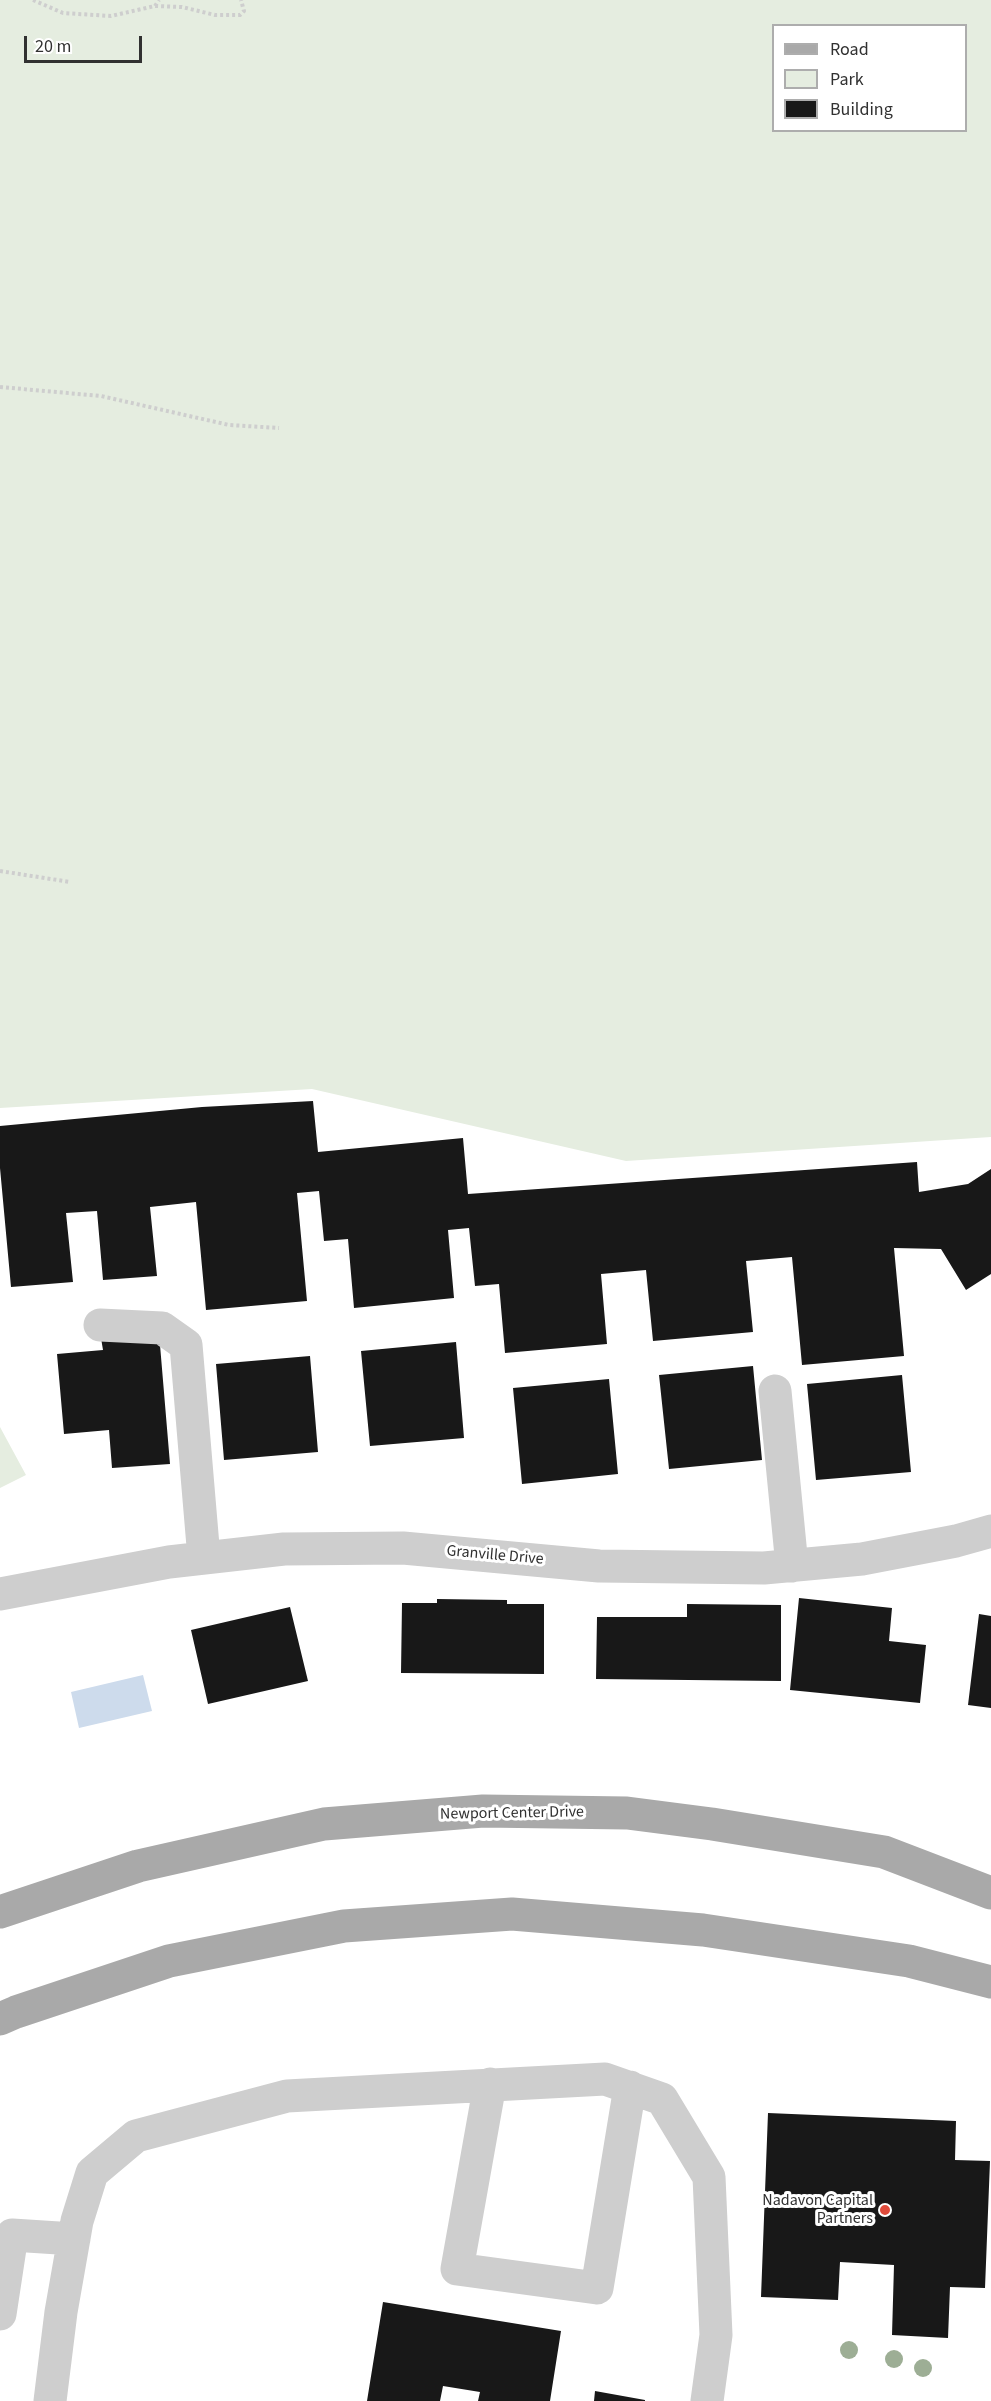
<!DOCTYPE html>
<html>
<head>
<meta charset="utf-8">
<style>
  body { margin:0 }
  #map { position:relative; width:991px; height:2401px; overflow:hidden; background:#fff; font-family:"Source Sans 3",sans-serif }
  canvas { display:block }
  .legend { position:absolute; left:772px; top:24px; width:195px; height:108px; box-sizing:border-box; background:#fff; border:2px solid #adadad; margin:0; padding:8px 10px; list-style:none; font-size:18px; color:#313131 }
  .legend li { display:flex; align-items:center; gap:12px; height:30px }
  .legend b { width:30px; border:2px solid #adadad }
  .scale { position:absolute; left:24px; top:36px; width:118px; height:27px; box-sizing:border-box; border:3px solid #313131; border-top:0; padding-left:8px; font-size:18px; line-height:21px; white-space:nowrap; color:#313131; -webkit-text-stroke:4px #fff; paint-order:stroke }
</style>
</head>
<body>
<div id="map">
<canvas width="991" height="2401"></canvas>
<ul class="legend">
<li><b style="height:8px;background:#a9a9a9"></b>Road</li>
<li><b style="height:16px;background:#e5ede0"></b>Park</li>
<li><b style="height:16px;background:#181818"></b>Building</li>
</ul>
<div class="scale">20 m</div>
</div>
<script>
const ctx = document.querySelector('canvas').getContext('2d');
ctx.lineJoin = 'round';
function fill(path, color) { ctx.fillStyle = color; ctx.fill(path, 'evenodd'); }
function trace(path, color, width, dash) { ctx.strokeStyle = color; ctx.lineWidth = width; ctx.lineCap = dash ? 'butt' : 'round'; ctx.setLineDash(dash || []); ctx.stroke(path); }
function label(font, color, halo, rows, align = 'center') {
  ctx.font = font + ' "Source Sans 3",sans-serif'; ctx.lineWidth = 6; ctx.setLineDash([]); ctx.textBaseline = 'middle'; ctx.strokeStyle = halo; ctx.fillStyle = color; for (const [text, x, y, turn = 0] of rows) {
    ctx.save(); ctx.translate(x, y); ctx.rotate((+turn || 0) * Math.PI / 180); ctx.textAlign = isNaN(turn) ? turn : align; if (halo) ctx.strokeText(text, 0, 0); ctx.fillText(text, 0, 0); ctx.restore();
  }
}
fill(new Path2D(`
  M0 0H991V1137L626 1161 312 1089 0 1108ZM774 26H966V130H774Z
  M0 1427 26 1475 0 1488Z`), '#e5ede0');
fill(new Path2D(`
  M143 1675 152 1711 79 1728 71 1692Z`), '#cddbec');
fill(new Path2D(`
  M313 1101 318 1152 463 1138 468 1194 917 1162 919 1192 968 1184 991 1169V1274L966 1290 941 1249 894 1248 904 1356 802 1365 792 1257 746 1261 753 1332 653 1341 646 1270 601 1274 607 1344 505 1353 499 1284 475 1286 469 1228 448 1230 454 1298 354 1308 348 1239 324 1241 319 1191 297 1193 307 1301 206 1310 196 1202 150 1207 157 1276 103 1280 97 1211 66 1213 73 1282 11 1287 0 1168V1126L202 1107Z
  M159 1333 170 1464 112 1468 109 1430 64 1434 57 1354 103 1350 101 1338Z
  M456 1342 464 1438 370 1446 361 1351Z
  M310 1356 318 1452 224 1460 216 1364Z
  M753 1366 762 1460 669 1469 659 1375Z
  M902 1375 911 1472 816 1480 807 1384Z
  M609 1379 618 1474 522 1484 513 1388Z
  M799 1598 892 1608 889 1641 926 1645 920 1703 790 1690Z
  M437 1599 507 1600V1604H544V1674L401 1673 402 1603H437Z
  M687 1604 781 1605V1681L596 1679 597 1617H687Z
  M290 1607 308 1681 208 1704 191 1630Z
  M979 1614 991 1616V1708L968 1705Z
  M768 2113 956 2121 955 2160 990 2161 985 2288 950 2287 948 2338 892 2335 894 2265 840 2262 838 2300 761 2297Z
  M383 2302 561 2331 550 2401H478L480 2392 443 2386 440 2401H367Z
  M595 2391 645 2400V2401H594Z`), '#181818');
trace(new Path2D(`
  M33 0 63 13 111 16 155 6 182 7 215 15H240L244 11 241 0
  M155 6 159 0
  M0 387 101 396 229 425 279 428
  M0 871 70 882`), '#cecece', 4, [3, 3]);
trace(new Path2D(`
  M100 1325 162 1328 186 1345 204 1558
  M775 1391 792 1566
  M0 1594 169 1562 284 1549 403 1548 599 1566 764 1568 862 1559 956 1541 991 1531
  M490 2084 457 2269 597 2288 630 2087
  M0 2314 12 2235 74 2239
  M50 2401 61 2312 77 2221 92 2173 136 2136 287 2096 605 2079 662 2099 709 2177 716 2335 707 2401`), '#cecece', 33);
trace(new Path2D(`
  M0 1912 138 1866 324 1824 483 1811 627 1813 712 1824 884 1852 991 1893
  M0 2019 16 2012 169 1961 344 1926 512 1914 703 1930 909 1961 991 1982`), '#a9a9a9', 33);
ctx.fillStyle = '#9dae95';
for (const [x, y] of [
  [849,2350],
  [894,2359],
  [923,2368]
]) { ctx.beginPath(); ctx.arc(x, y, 9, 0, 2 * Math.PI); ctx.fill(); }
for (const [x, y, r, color] of [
  [885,2210,6,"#e04b3b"]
]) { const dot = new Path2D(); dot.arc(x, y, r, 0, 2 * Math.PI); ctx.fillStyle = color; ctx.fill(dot); trace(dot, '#fff', 2); }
label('16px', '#313131', '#fff', [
  ["Granville Drive",495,1556,5],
  ["Newport Center Drive",512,1814,-1]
]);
label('16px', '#313131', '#fff', [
  ["Nadavon Capital",873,2201],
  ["Partners",873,2219]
], 'right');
</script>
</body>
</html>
